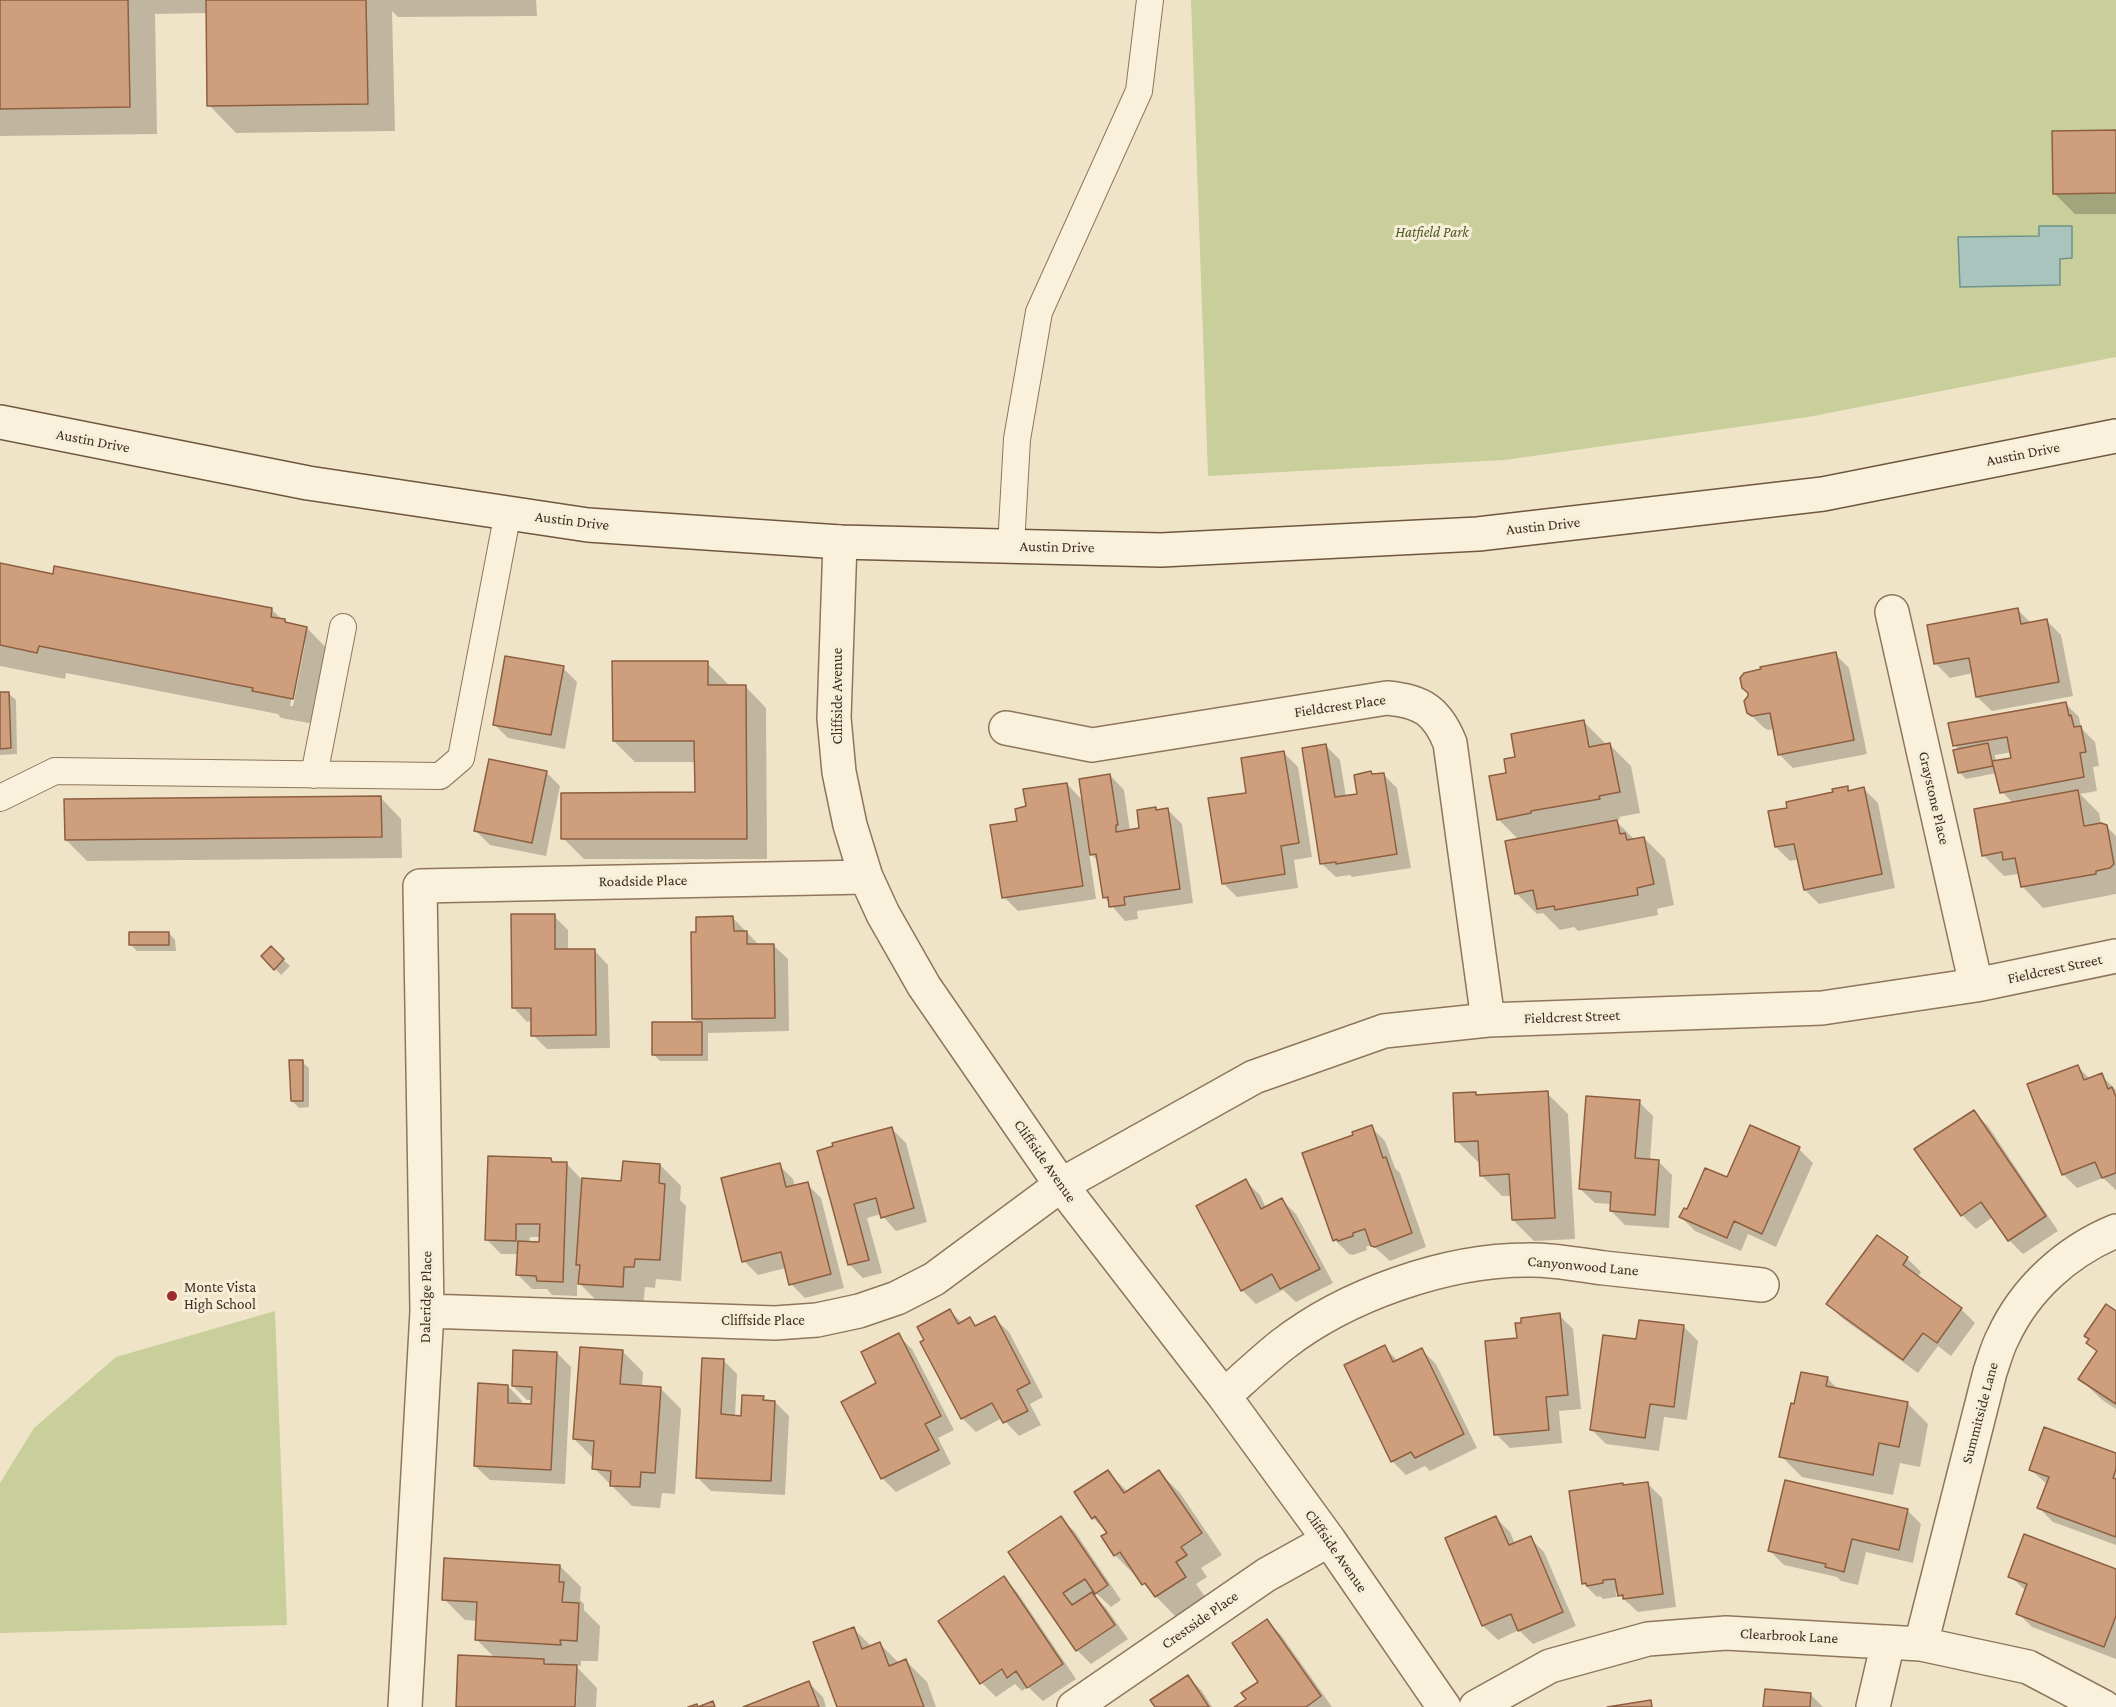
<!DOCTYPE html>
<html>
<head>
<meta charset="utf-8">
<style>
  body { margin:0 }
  canvas { display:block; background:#f0e4c8 }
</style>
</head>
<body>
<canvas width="2116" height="1707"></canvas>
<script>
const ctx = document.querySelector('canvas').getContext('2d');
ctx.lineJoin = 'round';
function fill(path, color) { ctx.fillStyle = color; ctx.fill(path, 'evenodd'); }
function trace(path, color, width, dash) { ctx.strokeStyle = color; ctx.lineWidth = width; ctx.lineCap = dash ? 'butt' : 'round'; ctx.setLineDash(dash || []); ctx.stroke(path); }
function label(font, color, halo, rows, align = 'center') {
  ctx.font = font + ' "Crimson Pro",serif'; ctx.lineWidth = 6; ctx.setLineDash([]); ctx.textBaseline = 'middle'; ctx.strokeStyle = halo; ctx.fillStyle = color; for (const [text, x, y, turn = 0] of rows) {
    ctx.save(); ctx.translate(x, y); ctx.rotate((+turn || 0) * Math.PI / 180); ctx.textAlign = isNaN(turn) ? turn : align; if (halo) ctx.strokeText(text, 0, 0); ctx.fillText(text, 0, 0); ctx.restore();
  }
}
fill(new Path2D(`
  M1191 0H2116V357L1808 417 1505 460 1208 476Z
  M275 1311 287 1625 0 1633V1483L34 1428 116 1357Z`), '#c9cf9b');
const water = new Path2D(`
  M2039 226H2072V258L2060 259V285L1960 287 1958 237 2039 236Z`);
fill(water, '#a9c4bc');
trace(water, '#6f938a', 1.5);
fill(new Path2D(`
  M0 0H536L537 16 398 17 392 11 395 131 236 133 209 105 208 13 155 14 157 134 0 136Z
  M2116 132V214H2075L2054 193Z
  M0 565 54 575 271 609 288 625 307 628 334 656 320 725 281 718 278 714 66 673 65 679 0 666ZM302 644H305L293 706H290Z
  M2017 609 2031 623 2047 621 2061 635 2073 696 1992 711 1977 697 1973 673 1950 678 1935 663Z
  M1835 654 1849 668 1867 754 1793 768 1779 754 1774 729 1768 730 1763 727 1748 712 1750 697Z
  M707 663 728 684V686H745L766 708 767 859H584L563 838 696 793V762H635L614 741Z
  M563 668 577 682 565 749 508 738 494 724Z
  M0 694H9L16 700 17 754 0 755Z
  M2065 703 2079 717 2081 728 2095 742 2099 766 2093 767 2097 791 2080 794 2099 813 2101 825 2106 826 2116 836V894L2043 908 2022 886 2019 874 2004 876 1983 855 2013 803 2002 792 1997 773 1966 779 1959 772V750L1955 745ZM2012 752 2013 759 1996 762 1995 755Z
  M1584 722 1605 743V746L1610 745 1631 766 1640 813 1619 817 1620 819 1615 820 1635 840 1644 838 1665 859 1674 905 1657 909 1658 915 1578 931 1574 927 1560 930 1543 913 1537 914 1516 893 1519 840 1498 819 1508 774 1517 759Z
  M1326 746 1340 760 1346 797 1359 795 1374 776 1383 774 1397 788 1411 868 1352 877 1350 875 1336 877 1321 863Z
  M1284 753 1298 767 1312 857 1294 860 1298 888 1237 897 1223 883 1248 794Z
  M546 772 560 786 546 856 490 845 476 831Z
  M1110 775 1124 790 1130 831 1141 830 1155 809 1158 811 1168 810 1182 824 1193 903 1137 911 1138 919 1125 921 1104 897 1099 862 1089 852 1096 899 1018 911 1004 897 1018 822 1028 808 1067 784 1083 801Z
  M1847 787 1851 792 1864 789 1878 803 1895 888 1819 904 1805 890 1799 859 1790 861 1776 847 1789 809 1835 793Z
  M380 797 401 819 402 858 87 861 66 840Z
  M554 916 568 930V950H594L608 965 610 1048 547 1049 533 1035 532 1021 527 1022 513 1007Z
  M733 918 759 945H773L788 959 789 1031 708 1033V1061H660L653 1054 699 1024 694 1019Z
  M169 933 175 940 176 951H137L130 944Z
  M271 948 290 966 281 975 263 956Z
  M302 1062 309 1068V1107L299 1108 292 1101Z
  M2077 1066 2090 1079 2101 1075 2116 1090V1190L2103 1178 2077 1188 2063 1174Z
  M1547 1093 1568 1114 1575 1239 1534 1241 1513 1220 1512 1196H1502L1481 1175V1162H1478L1457 1141 1475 1094 1478 1097Z
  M1639 1102 1653 1116 1650 1161H1658L1672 1175 1669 1228 1625 1225 1611 1211 1612 1204 1595 1203 1580 1189Z
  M1974 1112 1988 1126 2058 1231 2023 1254 2009 1240 1993 1217 1976 1229 1962 1215Z
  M1371 1127 1385 1141 1395 1168 1400 1173 1426 1247 1390 1261 1372 1245 1366 1247 1367 1250 1353 1255 1349 1254 1335 1240 1355 1136Z
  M1751 1127 1799 1149 1813 1163 1776 1247 1748 1234 1741 1251 1695 1231 1681 1217 1728 1179Z
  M892 1129 906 1143 927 1222 896 1231 881 1214 867 1218 882 1273 863 1278 849 1264 819 1152Z
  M551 1160 555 1163 567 1164 581 1179 623 1182 660 1165 681 1186 680 1200 686 1206 681 1281 656 1279 655 1288 645 1287 643 1307 601 1305 577 1281V1296L552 1295 547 1289H532L518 1275 519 1254H501L487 1240ZM530 1237H541L540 1244 529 1243Z
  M779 1165 793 1179 795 1187 807 1184 821 1198 844 1288 805 1298 791 1284 786 1268 758 1275 744 1261Z
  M1246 1181 1260 1195 1266 1208 1282 1200 1296 1214 1333 1283 1296 1302 1283 1290 1256 1304 1242 1290Z
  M1878 1237 1907 1258 1921 1272 1918 1277 1961 1309 1975 1323 1951 1356 1938 1346 1918 1373 1842 1318 1828 1304Z
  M950 1311 962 1323 970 1319 978 1327 994 1318 1009 1332 1043 1397 1030 1404 1041 1425 1019 1436 1002 1418 976 1432 962 1418Z
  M2116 1312V1409L2101 1399 2080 1378 2098 1353 2088 1343Z
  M1559 1315 1573 1329 1581 1409 1559 1411 1562 1443 1510 1448 1496 1434 1518 1339Z
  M1684 1327 1698 1341 1687 1420 1664 1417 1659 1451 1606 1444 1592 1430 1638 1341Z
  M898 1335 912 1349 954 1430 938 1438 951 1464 896 1492 882 1478 878 1384Z
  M1384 1347 1398 1361 1422 1350 1436 1364 1477 1448 1430 1471 1425 1466 1406 1475 1392 1461Z
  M622 1351 643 1372 642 1387 660 1388 681 1409 675 1494 662 1493 660 1508 632 1506 594 1468V1459L574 1439Z
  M557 1353 571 1367 565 1484 490 1480 475 1466 508 1386 522 1401V1405L532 1406V1400H527L513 1386Z
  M723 1360 737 1374 735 1417H742L763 1398 767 1402H775L789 1416 785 1495 711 1491 697 1477Z
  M1827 1378 1839 1390 1907 1403 1928 1424 1920 1467 1900 1463 1893 1495 1802 1477 1781 1456 1796 1405Z
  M2116 1455V1545L2053 1522 2039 1508 2048 1485 2031 1470Z
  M1108 1472 1128 1492 1159 1472 1180 1493 1222 1555 1201 1568 1207 1577 1196 1584 1206 1598 1177 1618 1115 1555 1108 1533 1093 1518 1076 1492Z
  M1648 1484 1662 1498 1676 1607 1638 1612 1615 1591 1617 1597 1603 1599 1600 1596 1597 1597 1583 1583 1624 1487Z
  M1907 1510 1921 1524 1913 1563 1866 1552 1858 1585 1841 1581 1837 1577 1784 1565 1770 1551Z
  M1061 1518 1075 1532 1121 1600 1111 1607 1097 1594 1094 1596 1106 1608 1128 1639 1091 1664 1077 1650 1010 1552Z
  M1496 1518 1510 1532 1515 1544 1530 1538 1544 1552 1576 1626 1533 1644 1519 1630 1498 1640 1483 1626 1447 1538Z
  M560 1566 581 1587 580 1600 584 1604V1610L600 1626 598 1661H581V1666L575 1665 597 1688 596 1707H576L577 1685H574L573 1707H458L495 1658 477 1640 478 1621 465 1620 444 1599Z
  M2116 1570V1659L2032 1627 2018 1613 2026 1591 2010 1576Z
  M1003 1578 1017 1592 1076 1679 1043 1701 1028 1687 1022 1691 1015 1684 996 1697 982 1683Z
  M1267 1621 1281 1635 1332 1707H1237L1248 1700 1260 1682Z
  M853 1628 872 1647 880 1644 899 1663 906 1661 927 1682 936 1707H839Z
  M1188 1677 1202 1691 1212 1707H1157Z
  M809 1683 823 1697 826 1707H747Z
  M1810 1694 1823 1707H1764Z`), '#0003');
const building = new Path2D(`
  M0 0H128L130 107 0 109Z
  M206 0H366L368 104 207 106Z
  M2116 130V193L2053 194 2052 131Z
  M0 563 53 574 54 566 272 608 271 617 285 619V622L307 627 293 699 252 691 253 688 39 646 37 653 0 645Z
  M2018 608 2021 624 2047 619 2059 682 1976 697 1969 658 1934 664 1927 625Z
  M1836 652 1854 740 1778 755 1770 713 1752 716 1747 713 1744 701 1748 696V693L1742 688 1740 678 1744 673 1761 669 1760 667Z
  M505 656 564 666 551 735 493 725Z
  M612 661H708V685H746L747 839H561V793L695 792 694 741H613Z
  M0 692H9L11 748 0 749Z
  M2066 702 2069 716 2071 715 2074 727 2081 726 2086 752 2080 753 2084 777 2000 793 1992 761 2011 758 2007 737 1953 746 1948 723Z
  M1584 720 1589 747 1610 743 1620 792 1599 796 1600 799 1531 811V813L1497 820 1489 776 1506 773 1504 759 1515 757 1511 734Z
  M1988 743 1993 766 1958 773 1953 750Z
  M1326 744 1335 797 1357 794 1354 775 1371 771 1372 774 1384 773 1397 854 1336 864V862L1320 864 1302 748Z
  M1284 751 1299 843 1281 846 1285 874 1222 884 1208 798 1246 793 1241 758Z
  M489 759 547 771 532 843 474 831Z
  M1110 774 1118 825H1116V832L1139 828 1137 810 1156 807V810L1168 808 1180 889 1124 897 1125 905 1109 907 1108 897 1103 898 1096 854 1090 855 1079 779Z
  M1067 783 1083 886 1002 898 990 825 1017 821 1015 809 1026 806 1023 789Z
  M1848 786V791L1864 787 1882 874 1804 890 1794 844 1775 847 1768 811 1787 808 1786 802 1833 792 1832 789Z
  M2078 790 2084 826 2101 823 2107 825 2114 864 2110 868 2096 871V874L2021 887 2015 858 2003 860 2002 852 1982 856 1974 809Z
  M381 796 382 837 65 840 64 799Z
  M1617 820 1620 834 1625 833 1627 840 1644 837 1654 884 1637 888 1638 895 1555 910 1554 906 1537 909 1533 890 1515 894 1505 841Z
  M511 914H555V949H595L596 1035 531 1036V1008H512Z
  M733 916 734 931H747V944H774L775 1018 692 1019 691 932H696V917Z
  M129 932H169V945H129Z
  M271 946 284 959 274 970 261 956Z
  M652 1022H702V1055H652Z
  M289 1060H303V1101H291Z
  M2078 1065 2084 1080 2102 1073 2108 1089 2112 1087 2116 1097V1173L2102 1178 2095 1162 2062 1175 2027 1084Z
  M1548 1091 1555 1218 1512 1220 1509 1174 1480 1176 1478 1141 1455 1142 1453 1093 1476 1092V1095Z
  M1586 1096 1640 1100 1635 1158 1659 1160 1655 1215 1610 1211 1611 1192 1579 1189Z
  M1974 1110 2046 1216 2008 1241 1981 1202 1961 1216 1914 1149Z
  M1372 1125 1383 1158 1386 1157 1412 1233 1375 1247 1371 1246 1365 1229 1353 1233V1236L1338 1241 1337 1239 1333 1241 1302 1153 1353 1135 1352 1132Z
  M1750 1125 1800 1147 1762 1234 1734 1221 1727 1238 1679 1217 1684 1208 1687 1209 1705 1168 1727 1177Z
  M892 1127 914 1208 881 1218 876 1198 854 1204 869 1260 848 1265 817 1151 833 1146 832 1143Z
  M488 1156 551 1158 552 1162H567L563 1282 537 1281 536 1276 516 1275 518 1241 539 1242 540 1224H516V1241L485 1240Z
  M623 1161 660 1164 659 1183 665 1184 660 1260 635 1259 634 1267H624L623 1287 578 1284 580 1265H576L582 1178 621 1181Z
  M780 1163 786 1187 808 1182 831 1274 789 1285 781 1252 742 1262 721 1178Z
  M1246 1179 1261 1209 1282 1198 1320 1269 1280 1289 1272 1274 1241 1291 1196 1206Z
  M1877 1235 1908 1257 1903 1265 1962 1308 1937 1343 1923 1333 1903 1360 1826 1304Z
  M2106 1304 2116 1311V1404L2078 1379 2097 1351 2086 1343 2089 1339 2084 1336Z
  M950 1309 958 1324 970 1317 975 1326 995 1316 1030 1383 1017 1390 1028 1411 1003 1423 992 1403 961 1419 920 1342 924 1340 917 1327Z
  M1560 1313 1568 1395 1546 1397 1549 1430 1494 1435 1485 1341 1517 1338 1515 1323H1521V1318Z
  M1639 1320 1684 1325 1674 1407 1650 1404 1645 1438 1590 1430 1603 1335 1636 1339Z
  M899 1333 941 1416 925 1424 939 1450 881 1479 841 1402 876 1383 861 1352Z
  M1385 1345 1393 1362 1422 1348 1464 1434 1415 1458 1411 1452 1391 1462 1344 1365Z
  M580 1347 623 1350 620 1384 661 1387 655 1473 641 1472 640 1487 610 1486 611 1471 592 1469 594 1441 573 1439Z
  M513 1350 557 1352 551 1470 474 1466 478 1383 508 1385V1403L531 1404 532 1387 512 1386Z
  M702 1358 724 1359 721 1414 741 1416 742 1395 764 1396 763 1400 775 1401 771 1481 696 1478Z
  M1801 1372 1828 1377 1826 1386 1908 1402 1899 1447 1879 1443 1873 1475 1779 1457 1791 1403 1794 1404Z
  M2044 1427 2116 1453V1469L2113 1478 2116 1479V1537L2037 1508 2049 1477 2029 1470Z
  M1108 1470 1124 1493 1159 1470 1202 1533 1181 1547 1187 1555 1176 1562 1186 1577 1155 1597 1145 1583 1142 1585 1120 1552 1114 1556 1101 1536 1107 1533 1095 1516 1092 1519 1074 1492Z
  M1785 1480 1908 1509 1899 1550 1852 1539 1844 1572 1825 1567 1826 1564 1768 1551Z
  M1648 1482 1663 1594 1623 1599V1595L1618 1596 1615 1579 1603 1580V1583L1587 1586 1586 1583 1582 1584 1569 1491 1623 1483V1485Z
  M1061 1516 1108 1585 1095 1594 1085 1579 1063 1593 1072 1605 1092 1592 1115 1625 1076 1651 1008 1552Z
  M1496 1516 1509 1545 1531 1536 1563 1612 1518 1631 1511 1614 1482 1626 1445 1538Z
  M2024 1534 2116 1569V1616L2104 1647 2016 1614 2027 1584 2008 1577Z
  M444 1558 560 1565 559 1582H564L562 1602 579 1603 577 1641 560 1640 561 1645 475 1640 477 1602 442 1600Z
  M1004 1576 1063 1664 1027 1688 1016 1671 1007 1678 1002 1669 980 1684 938 1621Z
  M1267 1619 1321 1696 1306 1707H1234L1246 1699 1241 1693 1258 1682 1232 1643Z
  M854 1627 862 1649 880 1642 889 1666 906 1659 924 1707H837L813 1642Z
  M458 1655 544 1659V1664L577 1665 575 1707H456Z
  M1188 1675 1209 1707H1155L1150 1700Z
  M809 1681 819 1707H743Z
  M1765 1689 1811 1693 1810 1707H1763Z
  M1651 1700 1652 1707H1607Z
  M713 1701 715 1707H688L697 1704 698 1707Z`);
fill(building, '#cf9f7d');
trace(building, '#8d5f41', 1.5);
const service = new Path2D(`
  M1011 546 1017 439 1039 312 1139 91 1150 0
  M314 775 343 627
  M0 798 55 771 440 776 461 758 508 512`);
const minor = new Path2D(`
  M840 542 834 718 839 772 850 825 866 877 883 914 924 986 1061 1185 1224 1396 1329 1540 1444 1707
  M1892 612 1976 985
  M1006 728 1092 745 1387 698C1422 701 1437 711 1450 743L1488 1020
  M427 1311 775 1323 817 1320 859 1311 897 1298 934 1279 1061 1185 1254 1077 1384 1031 1488 1020 1822 1008 1976 985 2116 956
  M1224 1396C1243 1379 1262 1361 1282 1345 1346 1295 1446 1260 1527 1260 1553 1259 1579 1265 1604 1268 1657 1274 1710 1279 1762 1285
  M1921 1644 1990 1372C1994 1361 1997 1348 2003 1337 2025 1289 2067 1251 2116 1231
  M405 1707 427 1311 420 886 866 877
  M1074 1707 1266 1575 1329 1540
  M1476 1707 1550 1666 1648 1639 1726 1633 1921 1644 2028 1667 2104 1707
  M1873 1707 1888 1642`);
const secondary = new Path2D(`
  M0 422 308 483 588 525 840 542 1161 550 1478 534 1823 494 2116 436`);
trace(service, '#8d765c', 28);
trace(minor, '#8d765c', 36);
trace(secondary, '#6f573f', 36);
trace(service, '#faf1dc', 26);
trace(minor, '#faf1dc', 33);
trace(secondary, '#faf1dc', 33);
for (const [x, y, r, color] of [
  [172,1296,6,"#9e2a2b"]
]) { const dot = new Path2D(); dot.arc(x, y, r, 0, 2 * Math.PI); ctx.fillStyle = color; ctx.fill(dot); trace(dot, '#f7eed8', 2); }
label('italic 15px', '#4d5a26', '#f7eed8', [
  ["Hatfield Park",1432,232]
]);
label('15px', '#3d2e20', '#f7eed8', [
  ["Austin Drive",93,441,11],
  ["Austin Drive",2023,454,-11],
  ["Austin Drive",572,521,7],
  ["Austin Drive",1543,526,-6],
  ["Austin Drive",1057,547,1],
  ["Cliffside Avenue",837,696,-90],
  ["Fieldcrest Place",1340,706,-8],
  ["Graystone Place",1934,798,77],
  ["Roadside Place",643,881,-1],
  ["Fieldcrest Street",2055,969,-12],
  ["Fieldcrest Street",1572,1017,-2],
  ["Cliffside Avenue",1045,1161,55],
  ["Canyonwood Lane",1583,1266,5],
  ["Daleridge Place",426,1297,-89],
  ["Cliffside Place",763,1320],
  ["Summitside Lane",1980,1413,-75],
  ["Cliffside Avenue",1336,1551,55],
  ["Crestside Place",1200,1620,-35],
  ["Clearbrook Lane",1789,1636,3]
]);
label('15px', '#3d2e20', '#f7eed8', [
  ["Monte Vista",184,1287],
  ["High School",184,1304]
], 'left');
</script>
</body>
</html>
